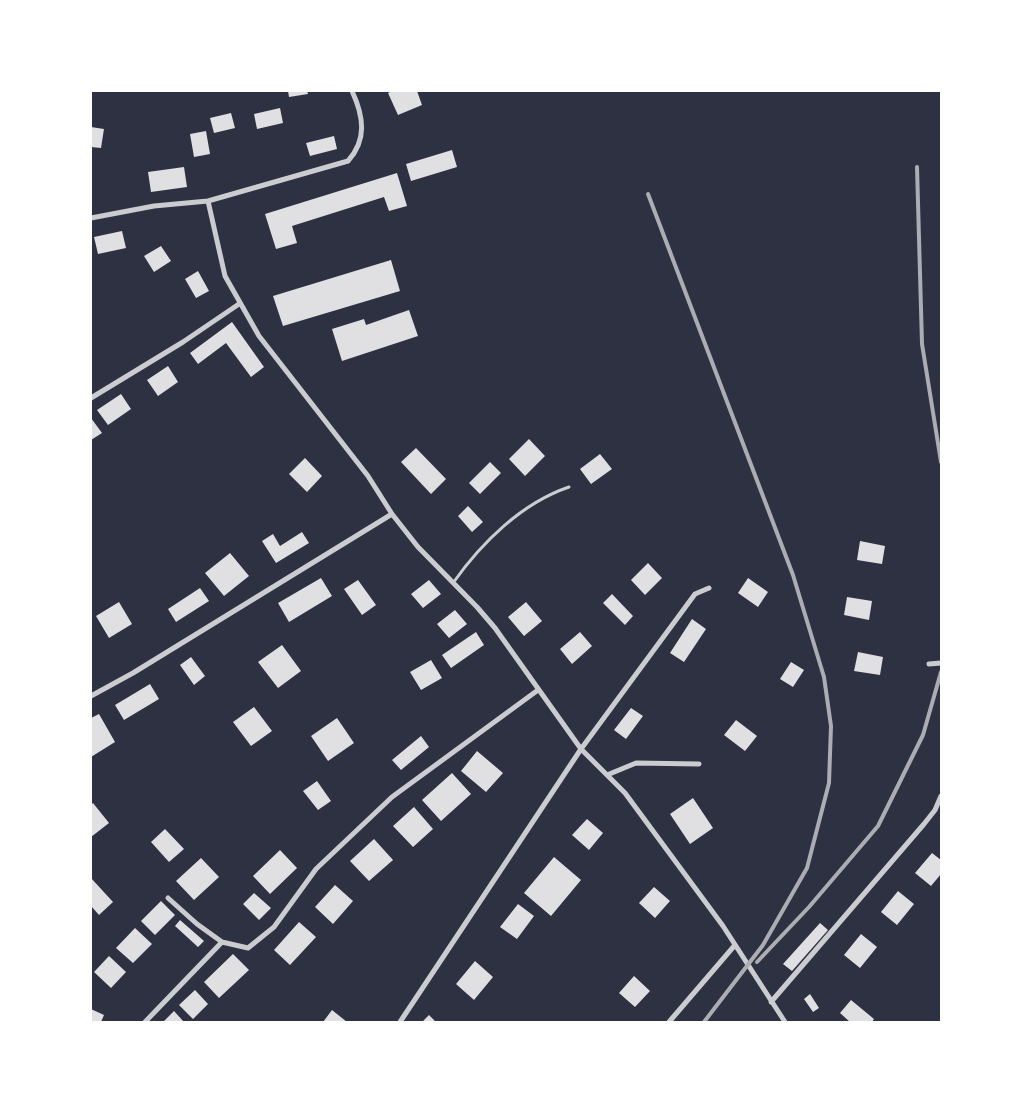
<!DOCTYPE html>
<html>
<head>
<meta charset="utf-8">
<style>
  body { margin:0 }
  #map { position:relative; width:1032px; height:1113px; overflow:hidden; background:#2d3142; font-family:"Fira Sans Condensed",sans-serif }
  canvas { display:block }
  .frame { position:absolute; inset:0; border:92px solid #fff; pointer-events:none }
</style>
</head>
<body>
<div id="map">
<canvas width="1032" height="1113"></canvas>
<div class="frame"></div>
</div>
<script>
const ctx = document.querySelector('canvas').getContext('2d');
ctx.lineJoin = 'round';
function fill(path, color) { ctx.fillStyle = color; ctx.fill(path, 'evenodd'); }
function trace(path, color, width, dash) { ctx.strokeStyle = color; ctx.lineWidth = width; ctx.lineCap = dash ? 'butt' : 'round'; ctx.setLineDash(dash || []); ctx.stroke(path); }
fill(new Path2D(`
  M288 91H307L308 94 289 97Z
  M392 91H417L422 105 398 115 388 93Z
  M280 108 283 123 257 129 254 114Z
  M231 113 235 128 214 133 210 118Z
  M91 127 104 129 101 148 91 147Z
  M206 131 210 154 194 157 190 134Z
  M334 136 337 149 310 156 306 143Z
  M452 150 457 167 411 181 406 164Z
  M184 167 187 187 151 192 148 172Z
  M397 173 407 206 389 211 384 197 292 226 297 243 276 249 265 214Z
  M122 231 126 248 98 254 94 237Z
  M161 246 171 261 154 272 144 256Z
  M391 260 400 291 283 326 273 296Z
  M198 271 209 291 196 298 185 279Z
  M409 310 418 336 342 361 332 329 364 319 366 325Z
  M232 322 264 367 251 377 226 343 198 364 190 353Z
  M168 366 178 382 158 396 147 380Z
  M121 394 131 409 108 425 97 410Z
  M91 418 102 433 91 440Z
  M529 439 545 456 525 476 509 459Z
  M416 448 446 479 431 494 401 462Z
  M600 454 612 469 591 484 580 469Z
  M305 458 322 476 307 492 289 474Z
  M490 462 501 473 480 494 469 483Z
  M468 506 483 522 472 532 458 516Z
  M302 532 309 543 276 563 262 541 273 534 280 546Z
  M860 541 885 546 882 564 857 560Z
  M230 553 249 576 224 596 205 573Z
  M648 563 662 578 645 595 631 580Z
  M321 578 332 596 289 622 278 603Z
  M748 578 768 592 758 607 738 593Z
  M358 580 376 605 362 615 344 589Z
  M429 580 441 594 423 608 411 594Z
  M200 588 209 601 176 622 168 609Z
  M612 594 633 616 625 625 603 603Z
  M847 597 872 601 869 620 844 615Z
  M119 602 132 624 109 638 96 616Z
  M526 602 542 621 524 636 508 617Z
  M455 610 467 624 449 638 437 624Z
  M692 619 706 629 684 662 670 653Z
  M476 632 484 645 451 668 442 655Z
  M580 632 592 646 572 664 560 649Z
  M282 645 301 671 278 688 258 662Z
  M858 652 883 657 880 675 854 671Z
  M191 657 205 676 194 685 180 665Z
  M431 660 442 678 421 690 410 672Z
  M791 662 804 670 793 687 780 679Z
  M150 684 159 699 124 720 115 705Z
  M254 707 272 731 251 746 233 722Z
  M631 708 643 716 626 739 614 730Z
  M99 714 115 742 91 757V718Z
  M337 718 354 743 328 761 311 736Z
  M736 720 757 736 745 751 724 735Z
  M421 736 429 747 401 770 392 760Z
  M477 751 503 773 486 792 461 771Z
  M452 773 471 794 441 821 422 800Z
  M317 781 331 801 318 810 303 791Z
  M693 798 713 828 690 844 670 814Z
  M93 803 109 823 91 837V805Z
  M414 807 433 829 413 847 393 826Z
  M587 819 603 833 589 850 572 835Z
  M165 829 184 849 169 862 151 842Z
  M374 839 393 860 369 881 350 861Z
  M280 850 297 868 270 894 253 876Z
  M932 853 941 860V874L931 886 915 873Z
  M554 857 581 880 551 916 524 893Z
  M201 858 219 877 194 900 176 881Z
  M91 878 113 902 99 915 91 906Z
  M335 885 353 901 333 924 315 907Z
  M654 887 670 901 655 918 639 903Z
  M898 891 914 904 897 925 881 912Z
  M254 893 271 908 259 920 243 904Z
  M161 901 175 915 155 935 141 921Z
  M518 904 534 916 517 939 500 927Z
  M180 920 204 941 198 947 175 926Z
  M299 922 316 937 290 965 274 950Z
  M820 923 828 930 792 971 783 964Z
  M135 928 152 944 133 963 116 948Z
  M861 934 877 947 860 968 844 955Z
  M233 954 249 970 219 998 204 982Z
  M109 956 126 972 111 988 94 972Z
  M475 961 493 977 474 1000 456 984Z
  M634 976 650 991 635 1007 619 993Z
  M195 990 208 1004 193 1019 179 1005Z
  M810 994 819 1008 813 1012 804 999Z
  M851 1000 874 1019 872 1022H850L840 1013Z
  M91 1009 104 1015 101 1022H91Z
  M332 1010 347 1022H323Z
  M174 1011 184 1022H163Z
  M429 1015 436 1022H422Z`), '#e0e0e3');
trace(new Path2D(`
  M453 583C482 542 522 503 569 487`), '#caccd0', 3);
trace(new Path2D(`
  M208 201 225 276 259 336 368 476 392 514 418 547 477 607 495 628 581 749 625 793 723 926 785 1022
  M91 218 154 206 208 201 348 161C367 140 364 117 352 91
  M91 398 183 342 239 304
  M929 664 941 663
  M91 696 133 673 392 514
  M607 775 636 763 699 764
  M168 898 197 924 222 942
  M771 1002 924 824 935 810 941 796
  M145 1022 222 942 248 948 274 927 316 869 392 797 538 690
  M400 1022 581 749 695 594 709 588
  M669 1022 735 945`), '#caccd0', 5);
trace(new Path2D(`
  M917 167 922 344 941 462
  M648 194 793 575 824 677 831 726 829 783 807 868 763 945 704 1022
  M757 962 809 907 878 826 923 735 941 672`), '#abadb3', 4);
</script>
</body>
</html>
